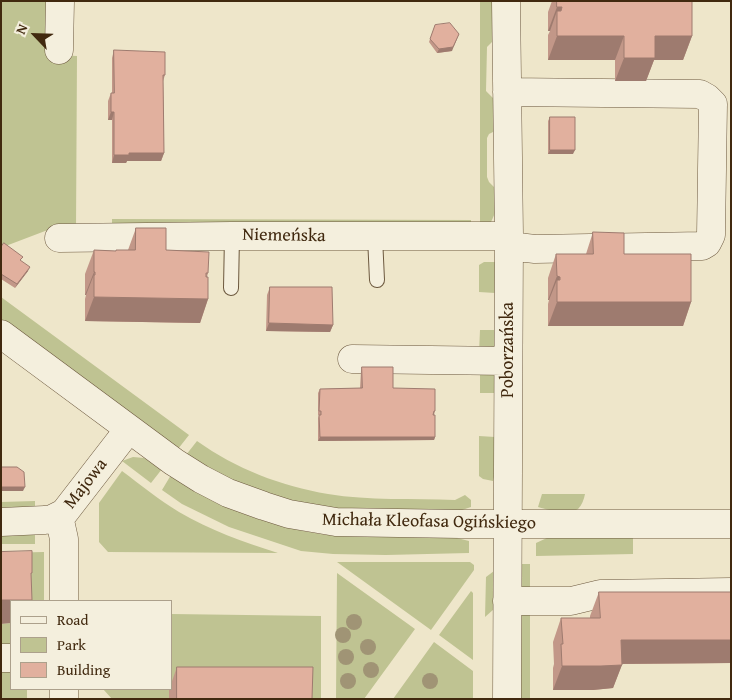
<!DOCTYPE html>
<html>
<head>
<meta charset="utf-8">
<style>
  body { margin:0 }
  #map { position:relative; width:732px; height:700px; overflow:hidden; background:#eee6ca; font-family:"Gentium Book Plus",serif }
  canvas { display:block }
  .frame { position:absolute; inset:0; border:2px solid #41290f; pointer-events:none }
  .legend { position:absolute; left:10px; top:600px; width:162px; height:90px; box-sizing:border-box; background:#f4efdd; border:1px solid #aca08b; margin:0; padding:6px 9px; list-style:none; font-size:15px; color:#41290f }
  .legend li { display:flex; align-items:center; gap:10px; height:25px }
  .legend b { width:25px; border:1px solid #aca08b }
  .north { position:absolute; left:10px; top:10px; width:50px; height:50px; -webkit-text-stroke:4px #f4efdd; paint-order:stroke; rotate:294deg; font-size:14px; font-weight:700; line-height:20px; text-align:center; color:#41290f }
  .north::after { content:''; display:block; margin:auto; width:18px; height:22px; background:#41290f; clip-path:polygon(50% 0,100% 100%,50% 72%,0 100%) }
</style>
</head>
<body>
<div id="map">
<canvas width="732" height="700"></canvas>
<div class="frame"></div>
<ul class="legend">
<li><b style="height:6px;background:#f4efdd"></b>Road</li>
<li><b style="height:14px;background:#bfc392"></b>Park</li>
<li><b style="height:14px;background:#e1b09e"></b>Building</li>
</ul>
<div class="north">N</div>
</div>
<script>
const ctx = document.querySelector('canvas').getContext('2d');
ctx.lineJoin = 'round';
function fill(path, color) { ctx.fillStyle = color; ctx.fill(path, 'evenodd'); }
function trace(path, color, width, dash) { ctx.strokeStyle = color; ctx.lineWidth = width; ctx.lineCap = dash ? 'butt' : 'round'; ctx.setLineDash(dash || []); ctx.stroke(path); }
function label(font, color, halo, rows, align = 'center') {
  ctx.font = font + ' "Gentium Book Plus",serif'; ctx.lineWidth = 4; ctx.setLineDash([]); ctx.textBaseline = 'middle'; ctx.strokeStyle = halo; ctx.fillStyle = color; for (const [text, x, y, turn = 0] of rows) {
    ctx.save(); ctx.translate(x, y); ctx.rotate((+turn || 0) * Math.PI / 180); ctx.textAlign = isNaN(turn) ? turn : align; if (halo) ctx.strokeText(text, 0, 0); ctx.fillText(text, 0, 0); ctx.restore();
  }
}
fill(new Path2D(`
  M1 1H51V55L77 56 76 228H53L3 247 1 249Z
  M480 1H493L495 39 487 47 486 91 495 100V131L489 134 487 138V177L489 182 495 188V213L491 222 480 230Z
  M112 219 471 220V231L112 225Z
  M484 262H495V293L479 292V265Z
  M1 297 189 435 178 449 1 319Z
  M480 330H495V353H479Z
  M480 368H495V393H480Z
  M479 436 495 437V473L493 481 483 479 479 476Z
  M197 441C236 469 281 486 328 494 369 501 413 498 455 500L465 495 471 500V507L459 511 362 513 296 503 238 484 186 455Z
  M133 457 144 458 162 469 151 483 122 461Z
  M122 471C141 485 159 500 179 512 210 530 243 542 278 553L108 552 99 542V503Z
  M171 475 221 505 258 519 303 531 326 535 457 538 469 541V553L386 555 333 554 301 551 229 527 182 504 162 490Z
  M542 494H585C584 499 582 505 578 509 570 515 547 510 538 507Z
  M35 501V511H1V502Z
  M35 532V544H1V533Z
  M549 537H633V554L536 556V543Z
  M44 552V601H23L1 553Z
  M337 562H470L474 565V570L431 630Z
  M519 564H530V596H520Z
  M494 571V609L485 617 486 577Z
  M337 573 415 629 364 699H336Z
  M471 591 473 593V660L439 635Z
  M530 611V699H522L516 695V613Z
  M171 614 321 616V699L169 691V699H112L103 689H171Z
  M11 623V651H1V624Z
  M434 642 473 671V699H393Z
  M1 664H11V689H27V699H1Z`), '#bfc392');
const service = new Path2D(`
  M375 237 377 280
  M231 288 232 236`);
const minor = new Path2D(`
  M506 1 509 236 507 699
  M59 50 60 1
  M507 92 700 94 707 98 713 104 711 235 707 243 702 246 535 249 508 246
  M59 238 232 236H509
  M1 334 174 462 201 479 228 493 264 506 289 514 336 522 460 524H731
  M352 359 508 361
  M59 516 64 539V601
  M1 522 45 520 52 519 64 513 129 429
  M507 601H571L600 594 731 592
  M1 658H11
  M64 699V689`);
trace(service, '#6c583e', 16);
trace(minor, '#6c583e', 29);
trace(service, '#f4efdd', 14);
trace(minor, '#f4efdd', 28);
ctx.fillStyle = '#a09475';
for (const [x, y] of [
  [354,622],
  [343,635],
  [368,647],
  [346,657],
  [371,670],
  [348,681],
  [430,681]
]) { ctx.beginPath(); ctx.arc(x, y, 8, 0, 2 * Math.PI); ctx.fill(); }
fill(new Path2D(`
  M552 1H692V36L683 60H654L646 81H615V60H548V35L550 31H548V12Z
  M435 25 452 51 437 53 429 42Z
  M114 50 165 75 163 81 164 153 161 161H127L126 163H112V120H108V101L111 93H112V58Z
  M550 117 573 154H548V121Z
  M136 228 166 250 208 273 207 277 208 299 200 323 85 321V299L86 295H85V274L94 250 116 251 128 250Z
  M593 232 691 302 683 326H548V304L549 300H548V278L556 254H586Z
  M1 247 21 261 28 271 15 288 1 279Z
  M270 287 333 325 330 332 266 331 267 295Z
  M362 367 393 388 435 411 434 415 435 437 434 440 318 441V418L319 415H318V393L320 389 360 388 361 371Z
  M599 592 731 663 622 664 613 688 593 690H553V668L554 664 553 642 561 618H590V616Z
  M177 667 312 699H169V689H171V684Z`), '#c29788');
fill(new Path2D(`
  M557 7H562L557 20V11L550 31H548Z
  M459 34 452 51 437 53 439 49Z
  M557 36H624L615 60H548Z
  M655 36H692L683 60H654L646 81H615L624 58Z
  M111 112H114L112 120H108Z
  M550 150H575L573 154H548Z
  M129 153H164L161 161H127L126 163H112L114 155Z
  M30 267 28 271 15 288 17 284Z
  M94 272H95L86 295H85Z
  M557 276 560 277 557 287V280L549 300H548Z
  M94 297 208 299 200 323 85 321Z
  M557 302H691L683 326H548Z
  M269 323 333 325 330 332 266 331Z
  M320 437H435L434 440 318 441Z
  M1 487H25L23 491H1Z
  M1 600H32V601H11V623L1 624Z
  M621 640H731V663L612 664Z
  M622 665 613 688 593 690H553L562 666Z`), '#9e7b6f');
const building = new Path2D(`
  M557 1H692V36H655V58H624V36H557V11H561L562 7H557Z
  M450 23 459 34 453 47 439 49 430 39 435 25Z
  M114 50 165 52V75H163L164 153H129V155H114V112H111V93H114Z
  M550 117H575V150H550Z
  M136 228H166V250L209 252 208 273H206V277H208V299L94 297V275H95V272H94V250L116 251V250H135Z
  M593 232 624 233V254H691V302H557V280H560V277L557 276 556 254H593Z
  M4 243 23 257 20 260 30 267 17 284 1 274V247Z
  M270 287H332L333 325 269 323Z
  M362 367H393V388L435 389V411H434L433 415H435V437H320L319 415H321V411H319L320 389 362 388Z
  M1 467H17L24 472 25 487H1Z
  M32 551V573H31L32 600H1V552Z
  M599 592H731V640H621L622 665 601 666H562L561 644H563L561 618H600Z
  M177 667H313L312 699H177Z`);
fill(building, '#e1b09e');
trace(building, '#9e7b6f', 1);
label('18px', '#41290f', '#f4efdd', [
  ["Niemeńska",284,236,1],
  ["Poborzańska",508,350,-90],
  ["Majowa",86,484,-52],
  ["Michała Kleofasa Ogińskiego",429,522,1]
]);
</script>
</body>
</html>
